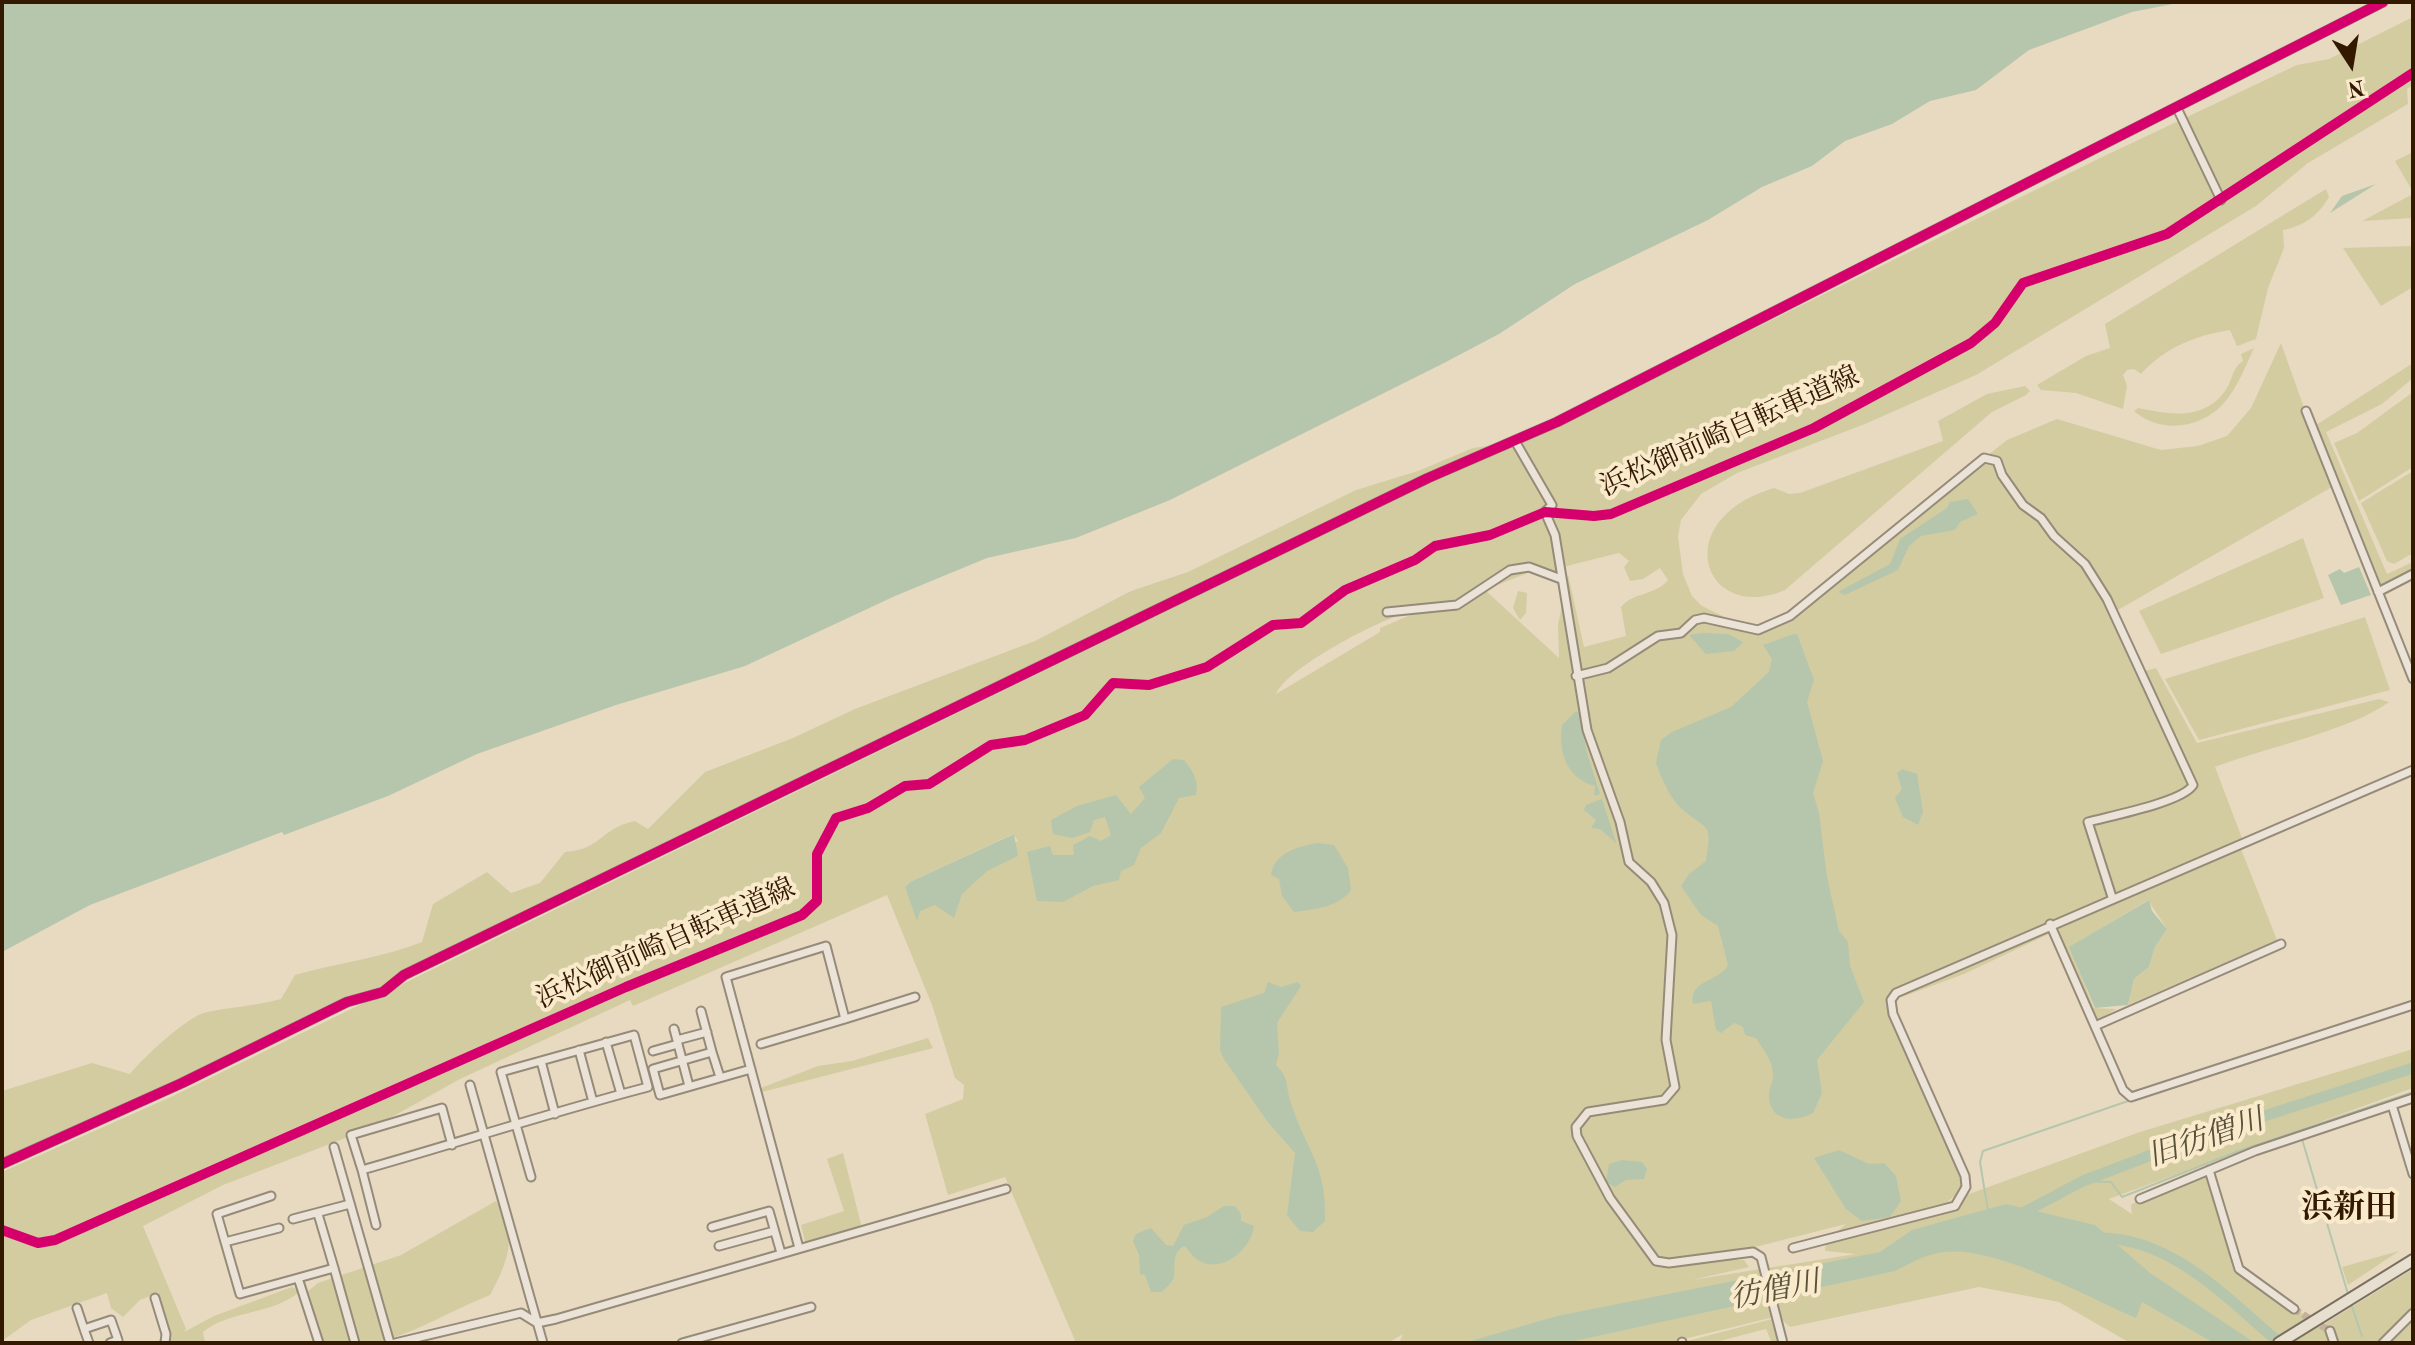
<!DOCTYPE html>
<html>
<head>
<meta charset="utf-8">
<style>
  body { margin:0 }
  #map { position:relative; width:2415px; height:1345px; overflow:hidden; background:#e8dac0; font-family:"Old Standard TT",serif }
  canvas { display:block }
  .frame { position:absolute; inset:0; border:4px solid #331900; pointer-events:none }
  .north { position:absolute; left:2311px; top:24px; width:80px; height:80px; -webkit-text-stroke:6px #faeacc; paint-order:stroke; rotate:168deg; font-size:22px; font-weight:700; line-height:32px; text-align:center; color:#331900 }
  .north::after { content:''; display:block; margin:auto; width:28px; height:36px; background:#331900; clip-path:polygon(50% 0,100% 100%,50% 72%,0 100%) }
</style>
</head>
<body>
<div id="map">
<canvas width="2415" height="1345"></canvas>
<div class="frame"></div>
<div class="north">N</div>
</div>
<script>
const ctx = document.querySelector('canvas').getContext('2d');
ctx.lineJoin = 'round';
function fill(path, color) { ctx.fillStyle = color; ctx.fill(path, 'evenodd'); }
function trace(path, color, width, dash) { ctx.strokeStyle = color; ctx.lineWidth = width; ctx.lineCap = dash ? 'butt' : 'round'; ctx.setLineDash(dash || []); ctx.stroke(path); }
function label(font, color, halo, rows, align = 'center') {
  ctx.font = font + ' "Old Standard TT","Noto Serif JP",serif'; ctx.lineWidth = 8; ctx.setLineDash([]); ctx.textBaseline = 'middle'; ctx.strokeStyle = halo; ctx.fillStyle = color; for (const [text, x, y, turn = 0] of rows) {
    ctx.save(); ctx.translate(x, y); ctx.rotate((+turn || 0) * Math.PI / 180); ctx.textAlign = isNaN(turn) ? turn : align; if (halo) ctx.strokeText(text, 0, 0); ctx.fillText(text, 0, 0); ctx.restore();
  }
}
fill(new Path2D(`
  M2413 17V85L2407 89 2408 104 2308 163 2256 206 1976 375 1865 424 1737 473 1701 494 1681 520 1678 536 1683 574 1692 596 1702 606 1758 633 1780 621 2007 440 2057 419 2161 450 2198 446 2227 436 2251 408 2281 343 2314 436 2313 427 2413 363V378L2382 404 2326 432 2387 574 2413 562V572L2381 587 2316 441 2332 487 2111 614 2126 652 2150 694 2141 672 2156 668 2197 743 2379 699 2389 702C2350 731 2263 748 2215 767L2242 838 2103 902 2241 849 2277 940 2128 1005 2134 979 2149 967 2155 947 2167 929 2148 900 2070 947 2094 1008 2116 1009 2096 1022 2053 932 1964 974 1891 1001 1964 1189 1947 1202 2140 1132 2413 1049V1088L2109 1199 2132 1214 2131 1205 2140 1199 2206 1174 2236 1271 2327 1329 2326 1323 2413 1269V1312L2380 1343H2130L2059 1302 1979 1287 1790 1327 1778 1316 1668 1343H1399L1403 1334 1388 1343H1076L1005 1177 948 1195 925 1114 963 1099 964 1085 955 1078 932 1005 887 895 633 1006 630 1000 460 1079 374 1127 223 1185 143 1226 186 1329 184 1332 214 1316 292 1287 300 1291C274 1315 229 1310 203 1332L205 1343H158L163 1330 150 1296 140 1300 123 1317 111 1308 107 1293 31 1320 2 1341V1172L173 1096 1384 505 113 1115 2 1164V1091L92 1063 130 1074C144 1057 187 1016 207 1012 232 1007 256 1006 281 999L295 975C337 963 382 958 422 942L433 904 487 872 511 893 540 883 565 852C603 849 600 828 635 821L648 829 705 772 793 738 855 709 1035 641 1131 591 1188 572 1356 490 1418 471 1473 448 1508 443 1650 380 2098 159 2297 65 2329 59ZM1619 553 1629 561 1624 567 1630 581 1643 579 1660 568 1668 580C1655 596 1633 592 1621 607L1626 636 1584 647 1568 574 1558 625 1559 658 1485 590 1535 570 1554 574 1567 566ZM1409 612 1415 613 1380 628V632L1276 694C1288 667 1378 620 1409 612ZM1013 834 1018 841 906 893 912 881ZM1846 1224 1826 1241 1825 1251 1856 1254 1692 1280 1749 1267 1744 1260H1704Z
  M2413 152V192L2395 161Z
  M2326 189 2329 197C2318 216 2304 226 2283 230L2284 248 2268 288 2256 339 2237 346 2230 330C2194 336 2166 347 2141 374L2134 369 2127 370 2123 375 2127 386 2123 409 2076 393 2041 390 2037 385 2086 356 2110 348 2105 324Z
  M2413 193V218L2362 221 2413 194Z
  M2413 246V287L2381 306 2343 248Z
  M2254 348C2245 367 2238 387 2224 403 2201 429 2160 434 2134 411L2138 408C2171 415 2206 421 2227 388 2233 378 2232 368 2243 361L2241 354Z
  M2025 386 2030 391 2026 395 1992 412 1785 590C1704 625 1666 520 1774 488L1789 494 1800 493 1943 441 1938 421 1987 394Z
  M2413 392V467L2359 501 2334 443 2357 433Z
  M2413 471V553L2394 564 2387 561 2361 503Z
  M2303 538 2324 598 2161 654 2139 611Z
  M1518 591 1527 593 1526 613 1520 620 1513 608Z
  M2365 617 2390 690 2199 740 2165 679Z
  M928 1038 933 1048 762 1092 761 1088 818 1066 852 1061Z
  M843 1153 862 1228 806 1246 801 1225 844 1211 827 1159Z
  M496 1201C519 1234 508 1262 490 1295 452 1310 418 1332 378 1342 361 1345 339 1343 321 1343L310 1317 307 1292 318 1283 401 1255Z
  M2399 1251 2348 1285 2342 1267Z
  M1772 1319 1779 1343H1772L1766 1329 1712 1343 1687 1341Z
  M2413 1319V1343H2385Z`), '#d3cca1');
fill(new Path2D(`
  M2 2H2183L2132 12 2029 50 1976 90 1930 101 1892 124 1845 141 1812 166 1762 187 1708 220 1575 284 1499 334 1444 363 1170 500 1076 538 987 558 895 596 745 666 616 705 477 754 388 796 284 835 282 832 90 905 2 952Z
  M2376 184 2330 213 2342 196Z
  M1968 499 1978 514 1960 522 1955 530 1921 536 1909 546 1898 570 1845 595 1838 592 1890 564 1900 539 1947 508 1950 502Z
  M2359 567 2371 595 2341 605 2328 575 2340 569 2344 573Z
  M1703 633 1728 634 1743 642 1734 651 1706 654 1689 635Z
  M1794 634H1797L1814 680 1807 702 1823 761 1813 793 1819 813 1827 877 1839 931 1848 942 1850 966 1864 1002 1817 1060 1822 1093 1813 1113C1796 1122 1772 1123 1769 1098 1768 1089 1774 1082 1773 1073 1772 1060 1763 1049 1756 1038L1745 1035 1743 1027 1734 1023 1721 1033 1716 1030 1711 1001 1693 1004C1688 980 1719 982 1728 965L1718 926 1701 915 1681 886 1689 874 1706 861C1713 821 1707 831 1682 809 1670 799 1661 777 1656 763L1661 740 1672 732 1731 707 1769 672 1772 659 1763 645Z
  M1576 711 1580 714 1587 753 1600 794 1594 796 1595 786C1567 779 1558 752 1562 725Z
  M1173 759 1184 760C1193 771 1199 780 1196 795L1179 798 1161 833 1141 848 1134 865 1121 871 1119 880 1093 886 1063 902 1037 901 1027 852 1050 846 1053 855H1074L1073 845 1090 836 1101 841 1111 835 1105 817 1094 820 1090 832 1072 838 1053 834 1051 820 1077 806 1116 795 1131 814 1145 798 1139 787Z
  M1902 769 1917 774 1923 812 1918 825 1903 817 1895 798 1902 789 1897 773Z
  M1602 799 1616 843 1600 829 1591 828 1596 820 1584 810 1586 805Z
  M1014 834 1018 856 987 871 962 894 954 918 935 905 920 911 917 921 905 887 912 881Z
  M1318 843 1334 845 1348 868 1351 890C1338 908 1314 909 1294 912L1282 896 1279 879 1271 875C1274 853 1298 846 1318 843Z
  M2149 900 2152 911 2167 929 2155 947 2149 967 2134 979 2128 1005 2095 1008 2069 947Z
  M1268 982 1281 987 1298 982 1301 986 1277 1023 1279 1053 1276 1065C1290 1078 1285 1086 1291 1103 1306 1151 1327 1164 1325 1221L1313 1232 1300 1231 1287 1215 1295 1153 1267 1121 1224 1059 1220 1050 1221 1007 1264 993Z
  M1839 1150 1869 1164 1884 1163 1896 1176 1901 1201 1890 1217 1862 1221 1846 1209 1814 1158Z
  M1622 1160 1642 1162 1647 1169 1644 1179 1626 1180 1615 1187 1606 1182 1609 1164Z
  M2006 1204 2095 1225 2150 1273 2255 1343H2214L2142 1302 2136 1318C2086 1297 1986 1239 1934 1254 1921 1257 1907 1265 1895 1271L1565 1343H1464L1557 1316 1880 1252 1912 1230Z
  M1224 1206H1235L1241 1214V1221L1254 1226C1251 1250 1221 1275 1198 1260 1191 1256 1190 1250 1184 1246 1171 1254 1176 1264 1174 1276 1173 1283 1166 1287 1162 1292H1151L1145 1275 1140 1274 1139 1255 1133 1241 1136 1234 1151 1228 1166 1245 1173 1246 1184 1225 1207 1217Z`), '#b5c6ad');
trace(new Path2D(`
  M2302 1139 2348 1294
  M2083 1181 2111 1182 2122 1197 2236 1152 2413 1092
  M1988 1211 1980 1162 1983 1151 2131 1100
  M2351 1304 2362 1336`), '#b5c6ad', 2);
trace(new Path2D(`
  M2015 1217 2083 1181 2196 1138 2413 1068
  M2095 1238C2170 1235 2226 1298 2280 1343`), '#b5c6ad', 11);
trace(new Path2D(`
  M2294 1309 2330 1331`), '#c4b39a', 7, [7, 3.5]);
const minor = new Path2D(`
  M2177 108 2221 200
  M2306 411 2413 679
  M1515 441 1552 505 1545 512 1555 535 1587 730 1620 822 1629 862 1651 882 1664 903 1672 935 1666 1040 1675 1087 1664 1100 1588 1112 1576 1127 1577 1136 1610 1198 1656 1261 1669 1263 1753 1252 1761 1257 1783 1343
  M2378 592 2413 574
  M1387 612 1457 605 1510 570 1529 567 1561 579
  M1576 676 1608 668 1658 636 1681 633 1695 620 1704 618 1758 630 1790 616 1984 458 1997 461 2002 475 2023 505 2041 518 2054 536 2085 564 2107 599 2193 785C2183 802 2110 816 2088 822L2112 897
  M2050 924 2123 1090 2131 1097 2413 1005
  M701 1011 712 1052
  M2095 1026 2281 944
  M674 1029 689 1086
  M677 1040 707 1032
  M606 1042 621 1094
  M761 1044 845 1019
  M579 1050 593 1102
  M653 1051 678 1044
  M541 1061 555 1114
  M720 1077 712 1052 653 1069 660 1095 751 1069
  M470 1085 543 1343
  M2392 1105 2413 1174
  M334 1147 390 1343
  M2 1164 182 1083 347 1002 383 992 404 975 1428 478 1557 422 2383 2
  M362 1170 351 1135 442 1108 452 1145
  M2209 1170 2239 1269 2294 1309
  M271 1196 217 1214 225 1242 279 1228
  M2140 1199 2255 1151 2413 1098
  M318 1214 334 1268 298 1278 319 1343
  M293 1219 350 1204
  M376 1225 362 1170C457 1143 552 1112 648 1087L634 1035 501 1072 531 1177
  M712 1227 769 1211 781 1253
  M225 1242 240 1294 298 1278
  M719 1246 774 1231
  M799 1248 726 977 826 946 845 1019 915 997
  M1793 1248 1955 1206 1966 1187 1965 1176 1893 1014 1891 1000 1896 993 2413 770
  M334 1268 355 1343
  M155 1298 166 1334 165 1343
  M77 1308 84 1329
  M2330 1331 2334 1343
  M1682 1342V1343
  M89 1343 84 1329 111 1320 118 1340 110 1343
  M395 1343 521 1313 537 1323 556 1319 1006 1189
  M682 1343 811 1307
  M2383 1343 2413 1313`);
const highway = new Path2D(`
  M2279 1343 2413 1260`);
trace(minor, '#968a78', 11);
trace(highway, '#7b7060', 14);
trace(minor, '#ebe3d7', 7);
trace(highway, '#e7dfd0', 10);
trace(new Path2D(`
  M2 1164 182 1083 347 1002 383 992 404 975 1428 478 1557 422 2383 2
  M2 1230 38 1243 55 1240 626 987 802 915 817 901V854L836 818 868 808 905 786 929 784 991 745 1025 740 1085 715 1113 683 1149 685 1207 667 1273 625 1301 623 1345 590 1415 560 1435 546 1490 535 1545 512 1594 516 1611 514 1814 428 1971 343 1995 323 2023 283 2167 234 2413 73`), '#d6006c', 10);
label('28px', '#331900', '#faeacc', [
  ["浜松御前崎自転車道線",1730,432,-24],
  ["浜松御前崎自転車道線",666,944,-24]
]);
label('italic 30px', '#59523a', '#faeacc', [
  ["旧彷僧川",2206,1139,-19],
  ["彷僧川",1775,1291,-11]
]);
label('bold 32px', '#331900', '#faeacc', [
  ["浜新田",2349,1209]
]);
</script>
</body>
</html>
